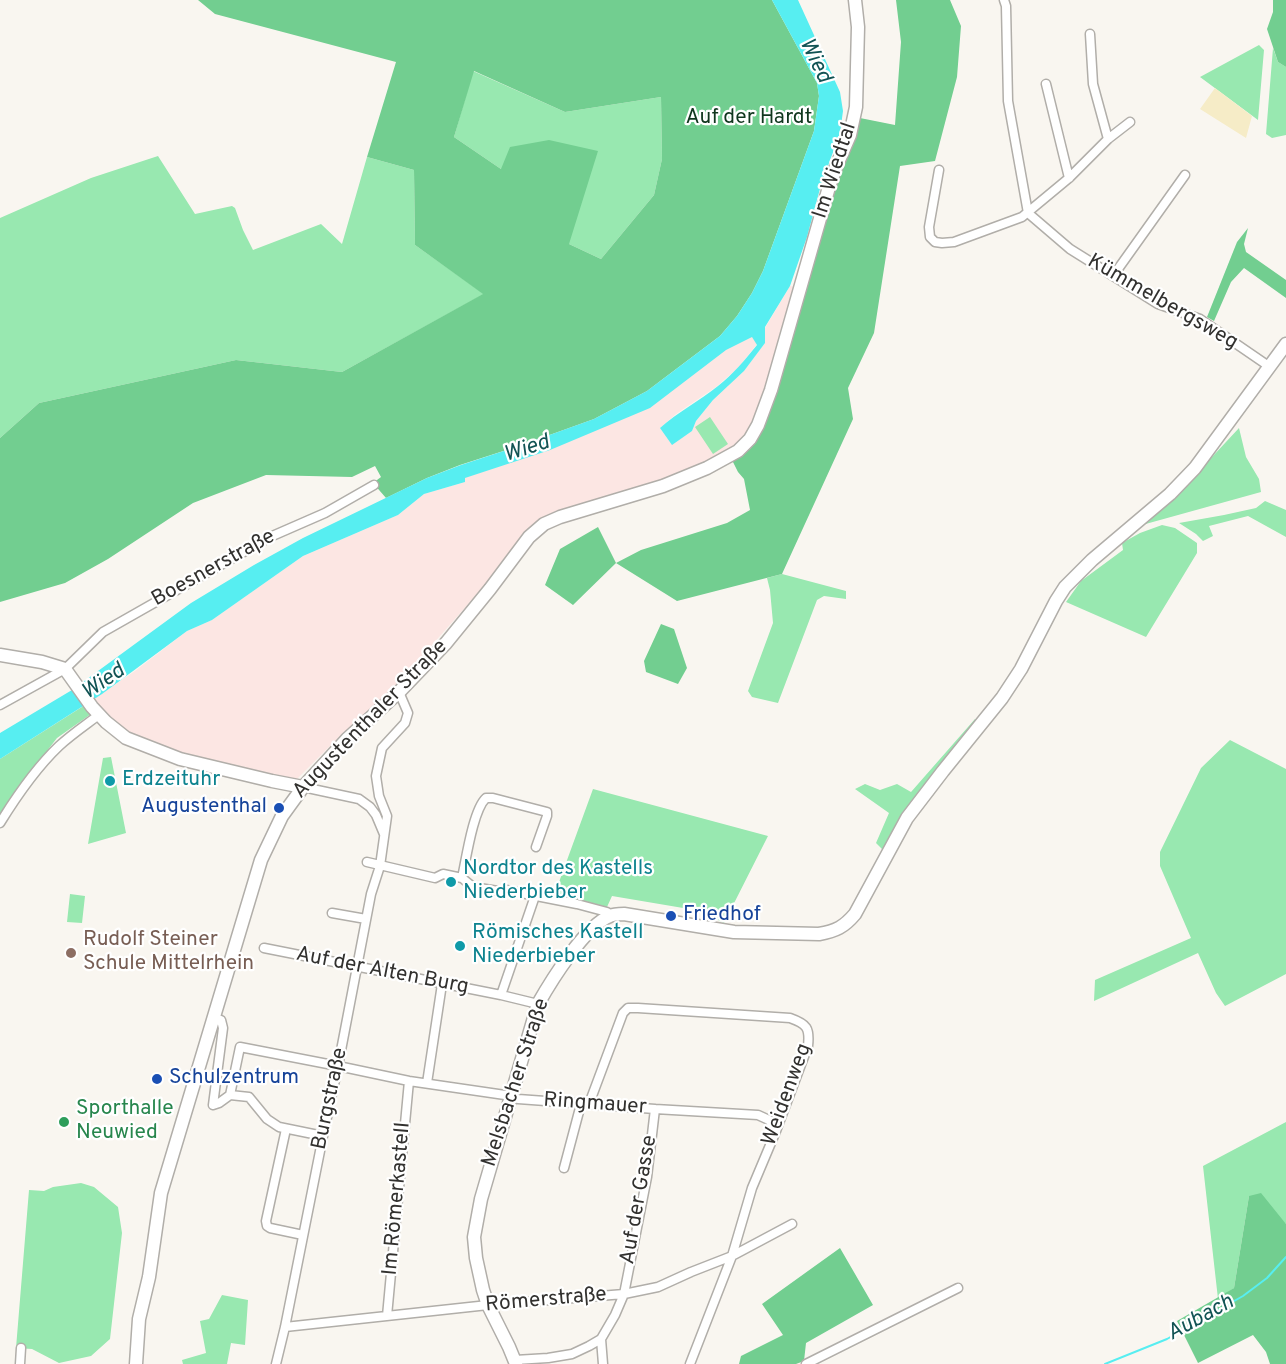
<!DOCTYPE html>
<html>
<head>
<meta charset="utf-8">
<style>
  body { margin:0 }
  canvas { display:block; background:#f9f6f0 }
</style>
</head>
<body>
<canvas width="1286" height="1364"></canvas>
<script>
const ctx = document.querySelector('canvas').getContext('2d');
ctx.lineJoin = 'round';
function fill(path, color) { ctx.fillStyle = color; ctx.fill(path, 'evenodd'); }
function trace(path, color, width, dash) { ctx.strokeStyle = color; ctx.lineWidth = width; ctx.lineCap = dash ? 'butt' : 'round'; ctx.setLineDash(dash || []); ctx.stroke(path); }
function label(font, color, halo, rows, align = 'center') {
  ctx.font = font + ' Overpass,sans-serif'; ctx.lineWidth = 4.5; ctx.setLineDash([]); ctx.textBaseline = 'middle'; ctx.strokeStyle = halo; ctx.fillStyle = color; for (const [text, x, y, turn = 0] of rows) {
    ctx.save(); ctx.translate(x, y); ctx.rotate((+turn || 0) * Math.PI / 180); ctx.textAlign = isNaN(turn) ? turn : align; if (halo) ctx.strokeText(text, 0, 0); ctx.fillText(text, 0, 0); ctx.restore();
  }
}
fill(new Path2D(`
  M790 286 796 287 774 369 752 428 741 442 729 452 701 465 658 481 564 509 545 517 395 687 344 732 297 779 273 780 151 745 125 732 92 700 135 671 187 631 212 620 303 556 398 515 424 494 465 482 464 478 752 336 757 344 739 367 716 387 676 414 660 428 672 444 692 431 696 421 713 400 744 371 765 343V328Z`), '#fce6e3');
fill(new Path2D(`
  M1259 45 1264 50 1258 120 1200 77Z
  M1273 48 1278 62 1286 67V135L1272 138 1266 134Z
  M473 71 565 112 661 97 662 159 654 195 601 259 569 244 501 169 454 137Z
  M158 156 195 214 232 206 235 208 243 230 253 250 321 224 342 244 367 157 414 170 415 245 484 294 342 372 236 360 39 403 0 438V218L91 178Z
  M710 417 728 444 713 454 695 427Z
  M1239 428 1246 457 1259 479 1261 492 1142 525 1199 471Z
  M1265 501 1286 510V537L1248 516 1209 526 1213 536 1203 541 1196 534 1179 523 1224 515 1256 508Z
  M1162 525 1175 528 1197 543V553L1146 637 1066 602 1081 581 1123 550 1122 543 1140 533Z
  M782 574 846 591V599L824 596 817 600 778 703 752 697 748 691 773 623 770 590 767 578Z
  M85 705 91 714 57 738 36 765 0 816V759Z
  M975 719 976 723 884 851 876 843 889 813 855 789 865 784 880 790 897 784 911 792Z
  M1230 740 1286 769V974L1225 1006 1216 993 1198 953 1094 1001 1095 980 1191 938 1160 866V852L1201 768Z
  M111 757 126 833 88 844 103 758Z
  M593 789 768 836 724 923 701 911 695 910 612 896 607 907 555 893Z
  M70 894 85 896 82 923 67 922Z
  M1286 1122V1224L1249 1196 1234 1288 1218 1299 1203 1166Z
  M81 1183 94 1187 118 1207 122 1233 110 1339 91 1356 59 1363 32 1349 16 1348 29 1190 44 1191 53 1187Z
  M222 1295 248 1300 245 1345 231 1343 227 1364H183L182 1360 206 1353 200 1321 209 1319Z`), '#98e8b0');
fill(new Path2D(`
  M198 0H772L817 83 819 96 814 131 763 271 752 293 737 316 720 336 647 391 594 419 519 446 460 465 427 478 386 498 373 483 381 477 375 466 352 477 266 475 193 503 108 559 65 583 0 602V438L39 403 236 360 342 372 483 294 415 245 414 170 367 157 396 62 215 14ZM474 71 565 112 661 97 662 159 654 195 601 259 569 244 598 151 549 140 510 147 501 169 454 137Z
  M896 0H950L961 26 957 77 935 161 900 166 874 333 848 388 853 419 782 574 677 601 616 563 573 605 545 585 560 549 598 527 616 563 641 550 727 523 750 510 744 479 738 472 732 460 750 449 760 435 767 419 832 193 860 118 895 125 901 42Z
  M1273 0H1286V67L1278 62 1267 29 1273 12Z
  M1248 228 1244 244 1246 252 1286 280V298L1244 268 1231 282 1214 321 1207 317 1237 242Z
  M661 624 674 629 687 668 678 684 646 672 644 661Z
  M1261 1193 1286 1224V1364H1270L1266 1352 1253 1335 1198 1363 1177 1321 1234 1288 1249 1196Z
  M840 1248 873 1305 806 1343 804 1361 796 1364H739L741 1356 783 1335 762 1304Z`), '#72ce90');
fill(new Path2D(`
  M1215 88 1252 116 1246 138 1200 109Z`), '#f6ecc7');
fill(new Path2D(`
  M772 0H798L840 92 843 111 840 133 821 185 807 237 790 286 765 327V343L744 371 713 400 696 421 692 431 672 445 660 428C678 412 699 401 718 386 733 374 745 360 757 345L752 337 726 350 650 408 550 450 465 478V482L424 494 398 515 303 556 212 620 187 631 102 694 0 759V733L72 690 191 603 254 565 303 538 427 478 461 465 519 446 594 419 647 391 720 336 737 316 752 293 763 271 814 131 819 96 817 83Z`), '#57eef1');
trace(new Path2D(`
  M1105 1364 1167 1339 1243 1296 1267 1278 1286 1257`), '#57eef1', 2);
const street = new Path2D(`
  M1004 0 1006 6 1008 101 1028 213 1070 249 1158 304 1200 319 1270 367
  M1090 34 1093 84 1108 139
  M1046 84 1069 178
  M939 170 929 227 930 237 935 242 942 243 954 242 1022 217 1069 178 1108 139 1130 122
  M1113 276 1185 175
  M0 705 65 669 103 632 270 537 325 513 374 485
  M303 787 359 799 370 807 376 815 384 834
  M0 823C16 797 37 767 59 746 72 734 87 724 100 714
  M367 862 435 878 443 874 462 878 473 887 498 891 506 890 577 904 607 912 610 916
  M462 878C466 860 473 810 486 798H493L547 812V816L536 847
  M332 913 366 919
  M264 948 501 995 538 1004
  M501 995 535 896
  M214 1018 221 1020 223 1028 213 1105 219 1103 230 1095 249 1097 267 1119 279 1127 323 1136
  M427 1083 442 984
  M230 1095 240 1047 338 1066 409 1081 505 1095 518 1099 655 1109 758 1115 769 1120 776 1131
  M589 1104 623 1013 628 1008H638L790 1018C807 1024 810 1028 808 1046L776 1131 752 1188 732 1256 690 1364
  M286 1129 266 1221 267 1226 270 1228 303 1235
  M564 1168 581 1104
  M387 1316 409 1081
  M285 1327 488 1305 624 1294 658 1287 691 1272 732 1256 792 1224
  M601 1339 603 1364
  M515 1360 548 1358 572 1354 589 1346 601 1339 615 1315 624 1294 647 1177 655 1109
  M20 1364 21 1348
  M276 1364 285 1327 323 1136 338 1066 371 894 380 866 387 816 379 796 376 776 382 748 405 723 408 713 399 692
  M806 1364 958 1288`);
const secondary = new Path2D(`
  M0 655 42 662 65 669 92 707 106 722 126 738 180 759 272 781 303 787
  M136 1364 139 1319 149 1277 161 1193 261 860 282 816 303 787 347 739 399 692 446 643 490 589 529 537 544 524 560 517 663 486 707 468 738 451 750 439 758 425 771 390 829 187 836 167 850 135 856 107 858 27 855 0
  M516 1364 509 1347 488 1305 483 1290 476 1258 474 1237 481 1199 538 1004C551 981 585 926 610 916 614 914 619 914 624 914L734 932 819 934C836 931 844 927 855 914L907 818 943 771 1002 698 1021 669 1056 601 1065 587 1092 560 1170 494 1195 468 1286 344`);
trace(street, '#b1aea9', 11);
trace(secondary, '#b1aea9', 15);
trace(street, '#fff', 8);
trace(secondary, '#fff', 12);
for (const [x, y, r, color] of [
  [110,781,6,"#0f9aa8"],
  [279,808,6,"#1a4fb4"],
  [451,882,6,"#0f9aa8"],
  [671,916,6,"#1a4fb4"],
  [460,946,6,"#0f9aa8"],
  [71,953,6,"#8d6e63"],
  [157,1079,6,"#1a4fb4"],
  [64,1122,6,"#2e9e5b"]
]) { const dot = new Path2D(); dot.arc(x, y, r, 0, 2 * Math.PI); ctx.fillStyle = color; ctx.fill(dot); trace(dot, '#fff', 2); }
label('21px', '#10371e', '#fff', [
  ["Auf der Hardt",749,119]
]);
label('21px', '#32312f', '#fff', [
  ["Im Wiedtal",836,171,-72],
  ["Kümmelbergsweg",1162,303,30],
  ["Boesnerstraße",214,569,-29],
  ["Augustenthaler Straße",371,720,-46],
  ["Auf der Alten Burg",382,972,11],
  ["Melsbacher Straße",517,1083,-72],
  ["Weidenweg",788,1095,-70],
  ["Burgstraße",331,1099,-78],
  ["Ringmauer",595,1105,4],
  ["Im Römerkastell",398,1199,-85],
  ["Auf der Gasse",640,1200,-80],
  ["Römerstraße",546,1301,-5]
]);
label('21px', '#0d838f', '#fff', [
  ["Erdzeituhr",122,781],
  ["Nordtor des Kastells",463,870],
  ["Niederbieber",463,894],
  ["Römisches Kastell",472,934],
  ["Niederbieber",472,958]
], 'left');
label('21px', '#164399', '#fff', [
  ["Augustenthal",267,808,"right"],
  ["Friedhof",683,916],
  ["Schulzentrum",169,1079]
], 'left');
label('21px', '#785e54', '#fff', [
  ["Rudolf Steiner",83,941],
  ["Schule Mittelrhein",83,965]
], 'left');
label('21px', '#27864d', '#fff', [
  ["Sporthalle",76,1110],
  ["Neuwied",76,1134]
], 'left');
label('italic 22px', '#115354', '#fff', [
  ["Wied",814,61,64],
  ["Wied",527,450,-18],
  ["Wied",104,683,-34],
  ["Aubach",1201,1319,-29]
]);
</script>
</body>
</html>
